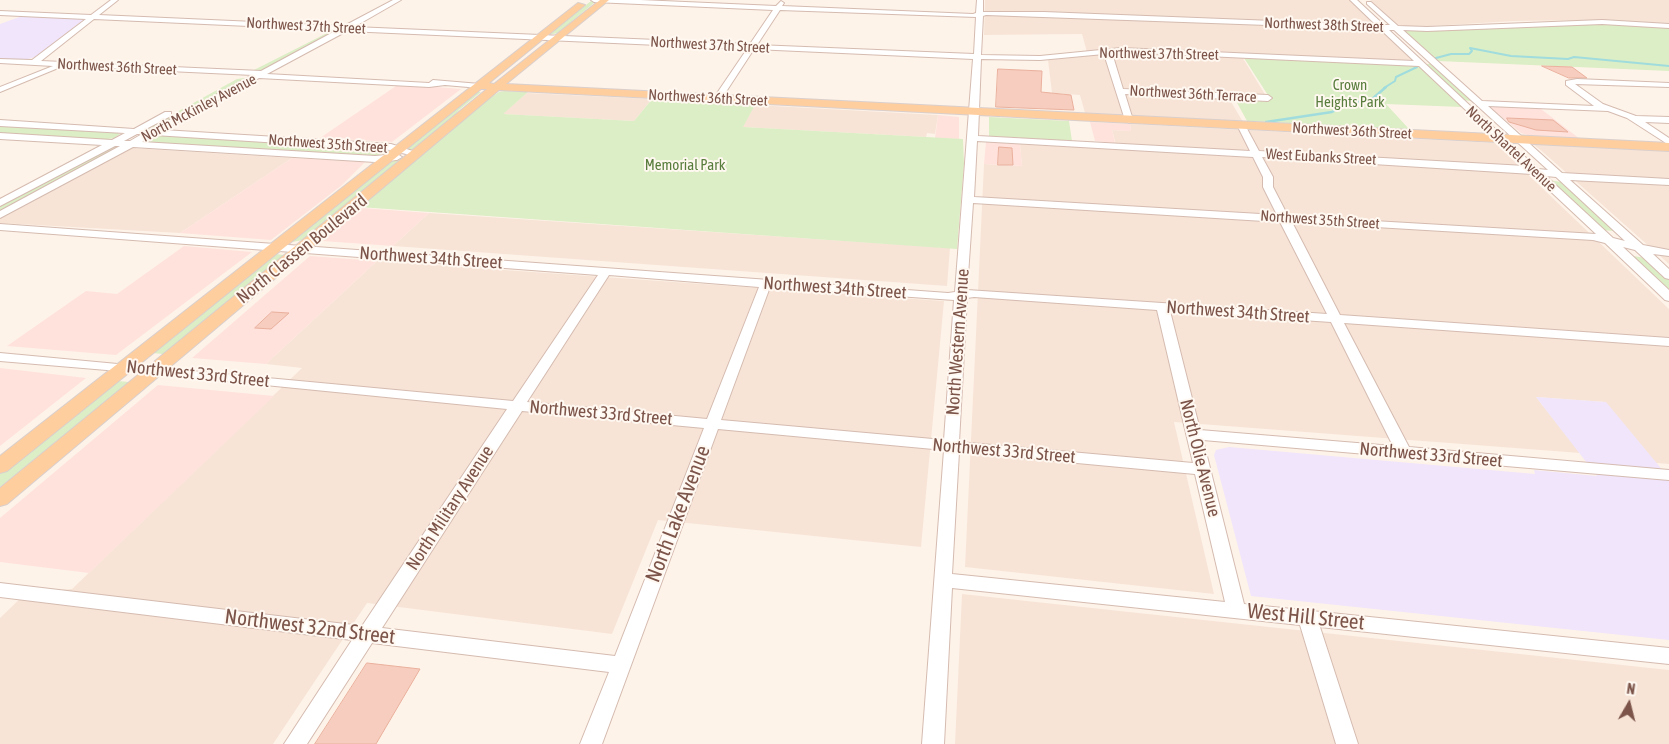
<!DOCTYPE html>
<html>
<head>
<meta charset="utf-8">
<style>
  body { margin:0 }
  #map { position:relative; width:1669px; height:744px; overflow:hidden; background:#fef3e9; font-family:"Asap Condensed",sans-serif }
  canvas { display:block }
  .north { position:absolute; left:1604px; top:679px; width:50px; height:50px; -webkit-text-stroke:4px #fff8f1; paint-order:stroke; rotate:8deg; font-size:14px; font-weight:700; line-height:20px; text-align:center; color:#7c5449 }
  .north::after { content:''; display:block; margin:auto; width:18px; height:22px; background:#7c5449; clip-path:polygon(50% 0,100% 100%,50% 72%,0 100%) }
</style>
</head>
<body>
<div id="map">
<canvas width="1669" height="744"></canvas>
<div class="north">N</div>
</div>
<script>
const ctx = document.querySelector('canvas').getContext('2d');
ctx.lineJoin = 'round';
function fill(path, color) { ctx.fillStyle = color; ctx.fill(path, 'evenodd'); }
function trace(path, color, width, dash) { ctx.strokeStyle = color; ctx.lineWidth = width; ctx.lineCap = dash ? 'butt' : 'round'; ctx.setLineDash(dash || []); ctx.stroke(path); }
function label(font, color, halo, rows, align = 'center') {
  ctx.font = font + ' "Asap Condensed",sans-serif'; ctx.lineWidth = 4; ctx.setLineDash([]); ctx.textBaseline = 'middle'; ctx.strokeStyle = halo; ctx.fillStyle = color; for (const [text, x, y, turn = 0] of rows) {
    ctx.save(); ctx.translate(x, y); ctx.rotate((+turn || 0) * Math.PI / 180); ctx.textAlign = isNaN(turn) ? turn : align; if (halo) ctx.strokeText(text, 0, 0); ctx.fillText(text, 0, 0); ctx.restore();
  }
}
fill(new Path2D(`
  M985 0H1349L1413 61 1241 55 1266 96 1227 95 1243 122 1085 113 1080 95 1052 93 1048 60 1088 56 1082 34 984 35Z
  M1370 0H1669V24L1594 20 1514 21 1431 26H1399Z
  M527 93 652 99 634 121 502 114Z
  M755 105 938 115 935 134 927 133 926 137 742 127Z
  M1130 124 1495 143 1669 309V464L1656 463 1605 402 1536 397 1580 453 1174 422 1214 594 965 567 984 164 1022 166 1020 144 1117 149 1112 130 1131 131Z
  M1533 144 1669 151V264L1544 153Z
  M131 148 292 158 180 233 0 223V219Z
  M429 213 950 248 947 286 393 246Z
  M377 261 944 301 921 547 658 520 612 634 367 603 273 744H0V618L27 592 72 589 302 368 266 364Z
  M962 594 1669 670V744H955Z`), '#f7e4d7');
fill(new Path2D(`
  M399 84 461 89 392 142 320 138Z
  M1497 106 1541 109 1580 139 1534 137 1521 133 1491 108Z
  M938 115 959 117V139L935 138Z
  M1090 122 1130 124 1131 131 1112 130 1115 143 1095 141Z
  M986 142 1020 144 1022 166 984 164Z
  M292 158 365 162 342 185 271 240 180 233Z
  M362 208 429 213 393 246 323 241Z
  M184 246 252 252 116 355 7 346 86 291 117 294Z
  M310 256 377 261 266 364 192 358Z
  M0 368 86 378 0 446Z
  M158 385 274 396 89 573 0 562V518Z`), '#ffe2dc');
fill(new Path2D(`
  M25 15 86 18 35 57 24 60 0 59V24Z
  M1536 397 1606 402 1669 478V640L1251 596 1214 455 1216 450 1229 447 1535 474 1534 470 1597 476Z`), '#f0e5fb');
fill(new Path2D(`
  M591 1 595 2 558 33 548 35Z
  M1590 23 1669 27V71L1438 61 1404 31Z
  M333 30 337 31 264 70H254Z
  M1244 58 1415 66 1422 68 1462 107 1386 104 1409 129 1247 121 1235 99 1271 100Z
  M1431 63 1472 100 1471 101 1462 100 1425 65Z
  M244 78H247L157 128 146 129 237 79Z
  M505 91 528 92 503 114 634 121 653 98 752 103 755 105 743 127 963 139 964 164 957 249 359 207 487 100 499 92Z
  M476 92H481L459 110 455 116 412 150H406Z
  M989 117 1069 121 1072 141 989 136Z
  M0 126 117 133 120 134 114 138 102 140 0 134Z
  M160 135 386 149 388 151 378 156 146 142 147 139Z
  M114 146 119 147 0 213V205Z
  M400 157 402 159 303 240 292 242 392 160Z
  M1549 180 1561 182 1614 231 1602 230Z
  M275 254 284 255 163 354 152 353Z
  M1633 256 1646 258 1669 279V292Z
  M117 381 129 382 0 487V474Z`), '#dceec5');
trace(new Path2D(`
  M1436 58 1451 54H1469L1472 51 1470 48 1511 56 1568 59 1574 57 1669 66
  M1384 88 1395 81 1396 77 1417 67`), '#a0dcdd', 2);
trace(new Path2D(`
  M1266 122 1332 112 1350 103 1371 100 1386 87`), '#a0dcdd', 2.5);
const building = new Path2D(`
  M1542 66 1572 67 1587 78H1569Z
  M998 69 1042 71 1041 92 1071 95 1074 110 996 107Z
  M1507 118 1553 120 1568 132 1536 130 1509 122Z
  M999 147 1012 148 1013 165H998Z
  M272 312 289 313 271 329 255 328Z
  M367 663 420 669 376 744H315Z`);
fill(building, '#f6cdbe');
trace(building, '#eab09d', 1);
const minor = new Path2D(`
  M111 0H118L99 15 344 26 393 0H401L354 27 750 44 773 10 594 2 591 0H640L776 6 781 1 784 3 782 6 973 14 976 13 977 0H983V12H1044L1376 25 1350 0H1357L1384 25H1390L1367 4V2H1371L1398 26 1427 27 1602 20 1669 24V28L1602 24 1427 31 1403 30 1482 101 1594 106 1566 85V81L1577 79 1669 83V87L1575 84 1603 104 1636 116 1669 117V123L1645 122 1669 138V145L1627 118 1608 111 1488 106 1562 173 1669 179V185L1570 180 1643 245 1669 250V256L1653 254 1669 269V279L1665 278 1635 250 1623 247 1669 290V301L1665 300 1605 243 1593 240 1292 222 1340 315 1669 338V346L1344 323 1409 447 1669 470V480L1203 440 1244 604 1669 648V664L1320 627 1358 744H1336L1300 625 952 588 944 744H922L944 450 718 429 602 744H580L609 672 372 643 307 744H284L352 640 0 597V583L362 626 507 409 154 374 0 361V353L513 401 598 275 0 230V224L948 293 955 292 973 59 754 49 720 101 717 102 713 99 747 49 347 31 267 74 429 83 433 80 480 84 484 86 480 88 445 85 429 87 259 78 163 130 391 144 422 154 417 157 391 150 154 135 142 142 375 156 397 154 402 157 397 160 375 162 133 147 0 218V211L120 146H115L0 206V199L102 145 0 139V133L112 140 125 133 0 126V120L134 129 165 112H171V116L146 129 151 130 253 75 63 66 0 92V87L53 66 0 63V59L32 60 86 19 0 15V11L91 15ZM780 10 976 17 974 54 757 45ZM986 15 1380 29 1414 61 1121 48 1040 56 981 55 983 16ZM94 19 337 30 261 71 41 61ZM1389 30H1394L1548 170 1538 169ZM1121 52 1419 66 1525 166 1259 151 1245 125 1241 122 1237 125 1250 151 978 136 981 59 1040 60 1104 54 1125 120 1129 123 1133 120 1125 94 1268 101 1272 98 1268 95 1123 89 1112 53ZM137 134H142L130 141H124ZM977 141 1253 157 1263 177V187L1277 215 974 197ZM1262 157 1532 174 1596 234 1288 216 1273 187V177ZM1546 176 1556 177 1625 241 1613 238ZM973 203 1280 222 1327 314 967 290ZM609 275 759 287 707 419 527 402ZM770 287 954 300 944 440 721 420ZM974 297 1157 310 1193 463 959 442 967 298ZM1170 311 1331 322 1393 446 1200 430ZM522 411 704 428 615 656 382 628ZM959 452 1195 474 1225 602 952 574Z`);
const major = new Path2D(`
  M600 0H609L506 84 1669 143V151L499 90 7 504 0 506V488L487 89H481L7 471 0 473V456L578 3 585 5 489 83 494 84Z`);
trace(minor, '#d5bbb0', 2);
trace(major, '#dacfcc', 2);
fill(minor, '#fff');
fill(major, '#ffce9f');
label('15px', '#7c5449', '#fff8f1', [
  ["Northwest 38th Street",1324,25,2],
  ["Northwest 37th Street",306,26,3],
  ["Northwest 37th Street",710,45,3],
  ["Northwest 37th Street",1159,54,1],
  ["Northwest 36th Street",117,67,3],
  ["Northwest 36th Terrace",1193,94,3],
  ["Northwest 36th Street",708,98,3],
  ["North McKinley Avenue",199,108,-28],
  ["Northwest 36th Street",1352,131,3],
  ["Northwest 35th Street",328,144,4],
  ["North Shartel Avenue",1511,149,43],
  ["West Eubanks Street",1321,157,3],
  ["Northwest 35th Street",1320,220,4]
]);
label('15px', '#597d3d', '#fff8f1', [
  ["Crown",1350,85],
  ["Heights Park",1350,102],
  ["Memorial Park",685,165]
]);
label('18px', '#7c5449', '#fff8f1', [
  ["North Classen Boulevard",302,249,-39],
  ["Northwest 34th Street",431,258,4],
  ["Northwest 34th Street",835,288,4],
  ["Northwest 34th Street",1238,312,4],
  ["North Western Avenue",958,342,-86],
  ["Northwest 33rd Street",198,374,6],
  ["Northwest 33rd Street",601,413,5],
  ["Northwest 33rd Street",1004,451,5],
  ["Northwest 33rd Street",1431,455,5],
  ["North Olie Avenue",1200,458,76],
  ["North Military Avenue",450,508,-57]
]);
label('21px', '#7c5449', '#fff8f1', [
  ["North Lake Avenue",678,514,-69],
  ["West Hill Street",1306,617,6],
  ["Northwest 32nd Street",310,627,7]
]);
</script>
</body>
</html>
